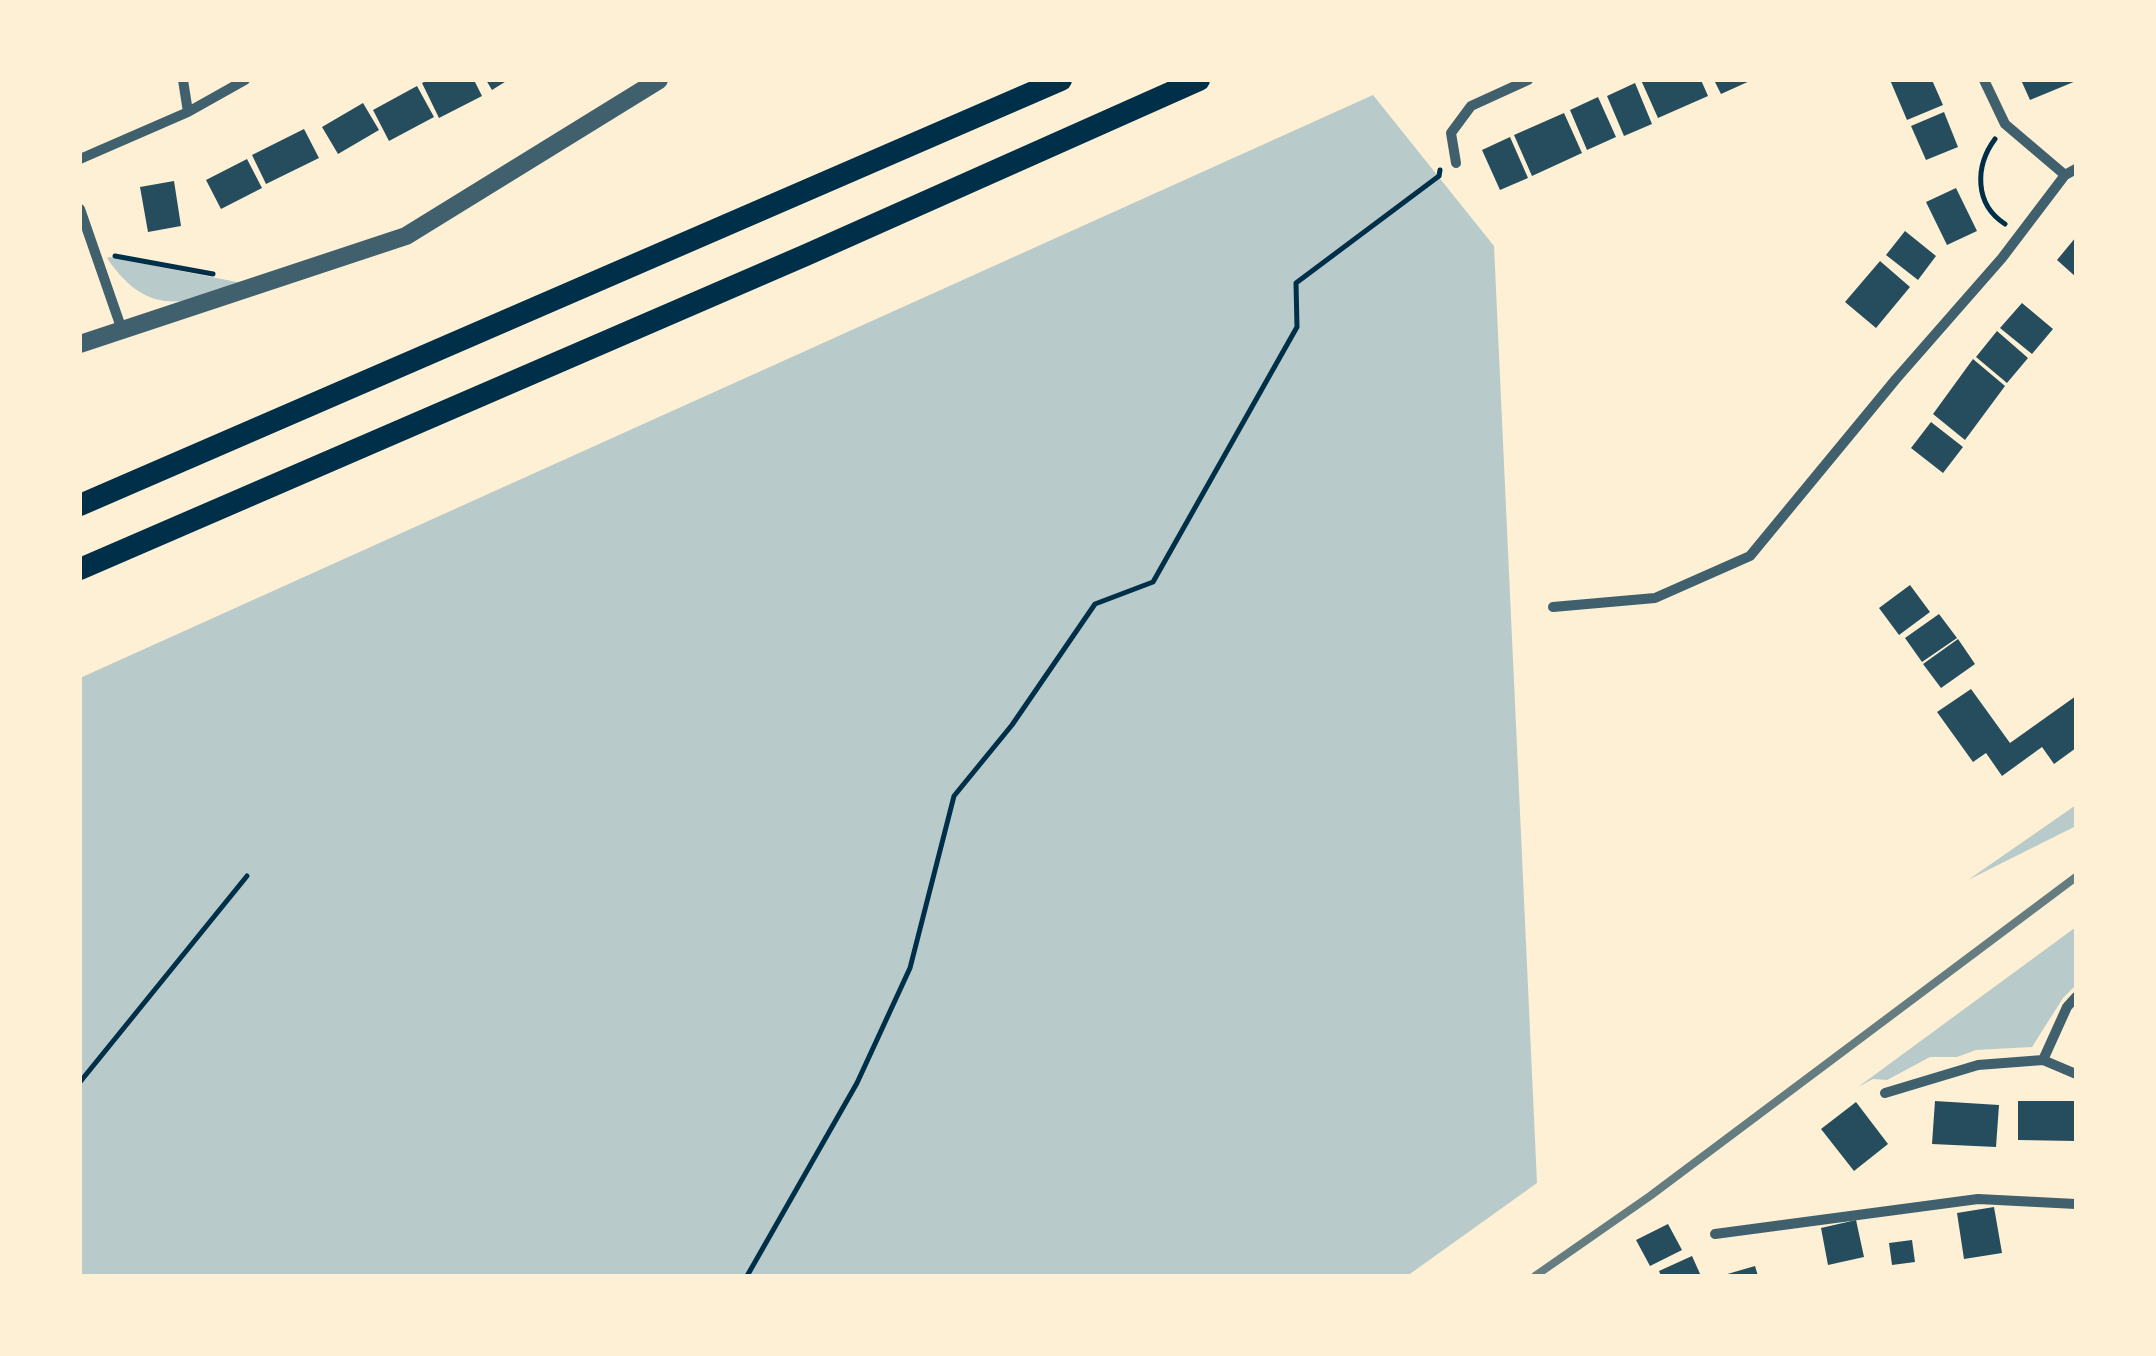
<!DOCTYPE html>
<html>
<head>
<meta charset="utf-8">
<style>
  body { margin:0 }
  #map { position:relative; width:2156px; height:1356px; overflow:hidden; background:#fdf0d5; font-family:Manrope,sans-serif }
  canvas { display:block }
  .frame { position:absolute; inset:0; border:82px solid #fdf0d5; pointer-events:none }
</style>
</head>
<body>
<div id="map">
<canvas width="2156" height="1356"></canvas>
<div class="frame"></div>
</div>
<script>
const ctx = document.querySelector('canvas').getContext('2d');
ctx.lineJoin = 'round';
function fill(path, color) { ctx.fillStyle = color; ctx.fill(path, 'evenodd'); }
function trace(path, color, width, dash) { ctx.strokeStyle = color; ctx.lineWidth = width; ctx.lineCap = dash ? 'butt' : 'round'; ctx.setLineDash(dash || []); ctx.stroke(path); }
fill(new Path2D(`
  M1373 95 1494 246 1537 1183 1407 1276H80V678Z
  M110 257 247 284C186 303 149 320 107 258Z
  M2076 805V826L1968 880Z
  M2076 927V985L2063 998 2032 1047 1976 1050 1957 1057H1930L1887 1080 1873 1079 1858 1087Z`), '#b9caca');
fill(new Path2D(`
  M428 80H474L482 96 439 118 422 83Z
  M486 80H508L492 90Z
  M1641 80H1701L1708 96 1658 118Z
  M1714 80H1752L1721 94Z
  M1890 80H1932L1943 105 1907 120Z
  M2021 80H2076V81L2030 100Z
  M1635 83 1652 124 1624 136 1607 96Z
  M417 86 434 117 389 141 373 110Z
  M1598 97 1616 137 1587 150 1570 110Z
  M363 103 379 130 338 154 322 127Z
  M1944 112 1958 147 1926 160 1911 126Z
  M1564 113 1582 153 1532 176 1514 135Z
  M304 129 319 158 266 184 252 155Z
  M1510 137 1528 178 1500 190 1482 150Z
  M247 159 262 188 221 209 206 180Z
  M174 181 181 226 148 232 140 187Z
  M1956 188 1977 231 1947 245 1926 202Z
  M1905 231 1936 256 1918 280 1886 255Z
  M2076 237V277L2057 260Z
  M1880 261 1910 287 1876 328 1845 302Z
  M2022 303 2053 329 2032 354 2000 328Z
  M1997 331 2028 358 2007 383 1976 357Z
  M1973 359 2005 386 1965 440 1933 414Z
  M1931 422 1963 447 1943 473 1911 448Z
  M1910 585 1930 612 1899 635 1879 608Z
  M1939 614 1957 638 1922 662 1905 638Z
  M1958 639 1975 664 1941 688 1923 664Z
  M1971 689 2010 743 2076 696V748L2054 764 2042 747 2002 776 1986 753 1973 762 1937 712Z
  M1935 1101 1999 1105 1996 1147 1932 1144Z
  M2018 1101H2076V1141L2018 1140Z
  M1856 1102 1888 1144 1854 1171 1821 1129Z
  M1994 1207 2002 1253 1964 1259 1957 1213Z
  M1856 1220 1864 1257 1828 1265 1821 1228Z
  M1668 1224 1682 1250 1650 1266 1636 1240Z
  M1912 1240 1915 1262 1892 1265 1889 1243Z
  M1692 1256 1701 1276H1661L1659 1271Z
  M1755 1266 1758 1276H1724V1275Z`), '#264d5e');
trace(new Path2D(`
  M1995 139C1975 166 1974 204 2005 224
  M115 256 213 274
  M80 1082 247 876
  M747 1276 857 1083 910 968 954 796 1012 725 1095 604 1153 582 1297 327 1296 283 1439 176 1440 170`), '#003049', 5);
trace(new Path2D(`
  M183 80 188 112
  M1984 80 2005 124 2065 175
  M80 159 188 112 245 80
  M1456 163 1451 133 1471 106 1528 80
  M80 209 122 330
  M1553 607 1655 598 1750 556 1896 379 2002 258 2065 175 2076 169
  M2043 1060 2076 1074
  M1885 1093 1978 1065 2043 1060 2067 1007 2076 997
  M1715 1234 1978 1199 2076 1204`), '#3f606c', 10);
trace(new Path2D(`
  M80 344 406 236 659 80`), '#3f606c', 18);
trace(new Path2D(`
  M80 505 1061 80
  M80 569 806 255 1199 80`), '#003049', 22);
trace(new Path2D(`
  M1535 1276 1650 1196 2076 877`), '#657d81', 8);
</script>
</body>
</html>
